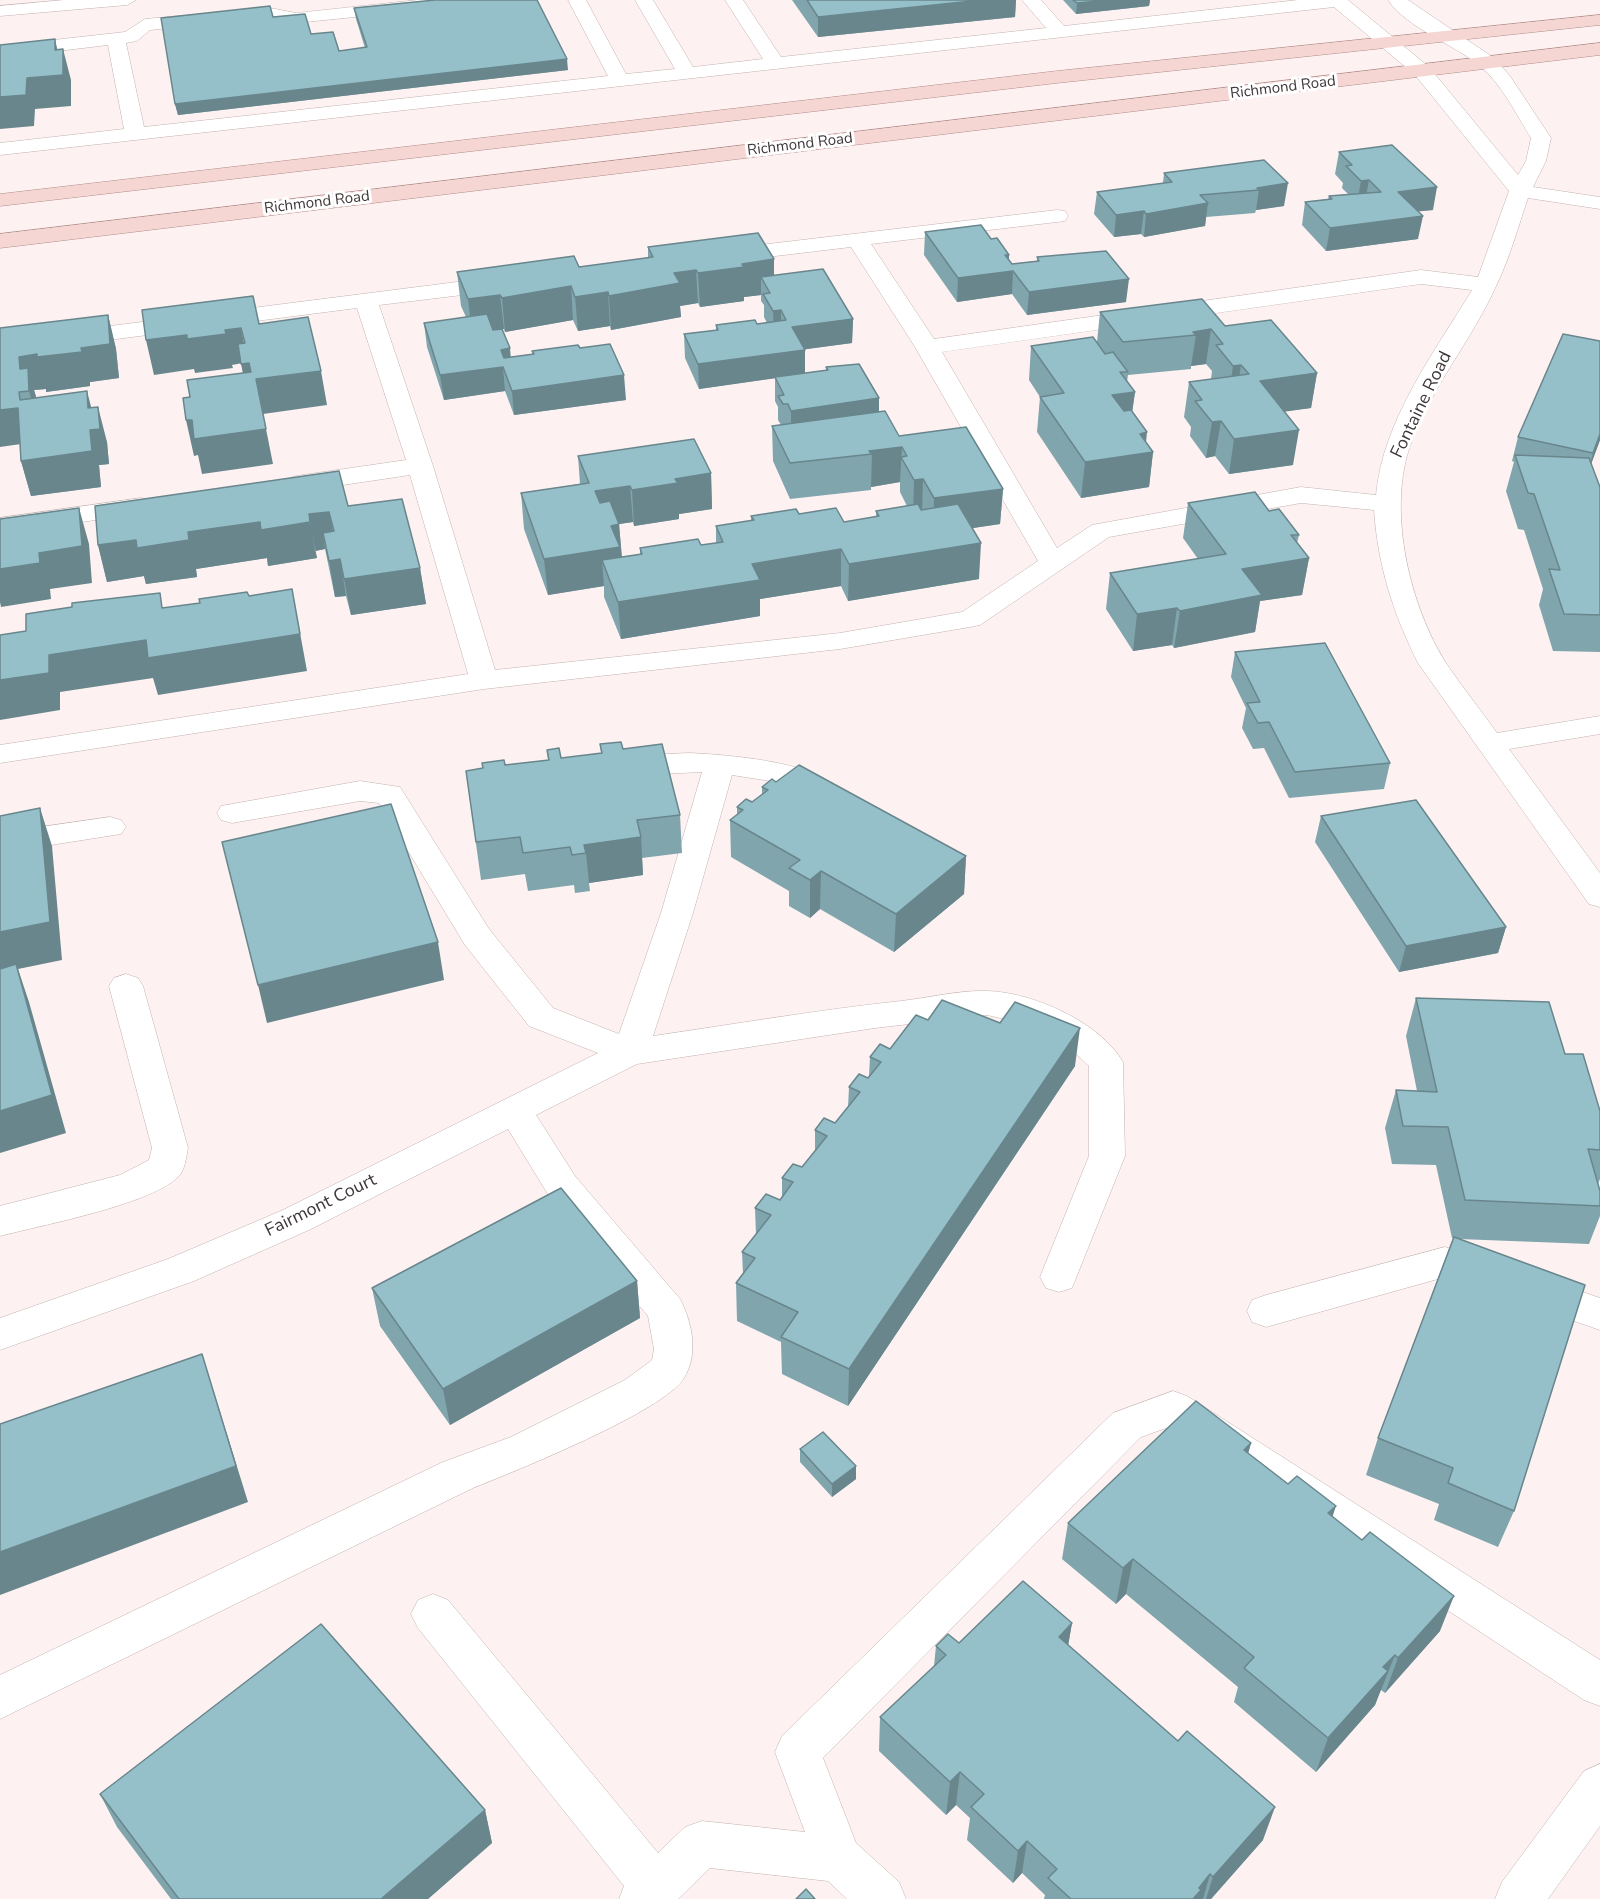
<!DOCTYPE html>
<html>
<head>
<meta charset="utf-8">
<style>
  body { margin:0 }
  canvas { display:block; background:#fdf2f1 }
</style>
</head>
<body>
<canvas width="1600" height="1899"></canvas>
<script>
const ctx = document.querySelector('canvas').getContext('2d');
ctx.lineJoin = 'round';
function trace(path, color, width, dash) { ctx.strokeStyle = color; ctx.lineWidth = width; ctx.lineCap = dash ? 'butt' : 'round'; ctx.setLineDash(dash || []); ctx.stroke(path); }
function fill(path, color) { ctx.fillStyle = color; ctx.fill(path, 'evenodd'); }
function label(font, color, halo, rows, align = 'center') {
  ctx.font = font + ' "Nunito Sans",sans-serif'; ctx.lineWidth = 6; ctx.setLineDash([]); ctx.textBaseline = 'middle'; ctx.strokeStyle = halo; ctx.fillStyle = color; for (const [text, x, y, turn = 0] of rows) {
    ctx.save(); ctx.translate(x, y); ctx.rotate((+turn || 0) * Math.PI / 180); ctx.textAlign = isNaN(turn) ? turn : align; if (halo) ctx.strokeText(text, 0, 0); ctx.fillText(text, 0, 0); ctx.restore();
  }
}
const minor = new Path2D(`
  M64 0H136L127 5 0 16V6Z
  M418 0H480L471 5 296 23 270 18 150 30 137 41 126 43 144 127 608 76 568 0H586L626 74 675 69 635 0H653L693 67 763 59 725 0H743L781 57 1046 28 1022 0H1041L1064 26 1298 0H1348L1429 67 1518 175 1526 161 1531 138C1516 114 1501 83 1479 65 1453 44 1407 28 1388 0H1408L1494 58 1510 76 1551 138 1546 161 1533 187 1600 197V209L1528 198C1518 227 1510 257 1497 284 1472 341 1429 389 1409 449 1388 514 1410 606 1446 663 1462 687 1480 709 1497 733L1600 716V734L1509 749 1600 873V907L1589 904 1418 663C1393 613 1378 566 1374 510L1301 503 1109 537 980 625 970 627 840 649 484 689 0 763V745L468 674 410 475 296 492 287 489 283 484 287 479 296 476 406 460 357 308 0 354V340L504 276 512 278 515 283 512 288 504 290 379 305 433 466 495 670 840 633 962 612 1038 561 915 347 851 247 725 262 717 260 714 255 717 250 1057 210 1065 211 1068 216 1065 221 1057 222 871 244 934 339 1421 270 1478 277 1509 191 1415 75 1334 7 0 155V143L124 129 108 45 0 58V46L125 32 145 19 270 8 296 13ZM1421 284 1472 290C1434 353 1383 420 1376 495L1301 487 1092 525 1057 548 942 352Z
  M141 498 150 500 154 506 150 512 0 534V518Z
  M690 753C727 755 821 761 842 794L838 801 827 804 783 783 732 775 693 913 653 1036C735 1024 818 1010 901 1001 928 998 959 990 987 991 1032 992 1100 1022 1123 1062L1125 1156 1072 1288 1059 1292 1046 1288 1040 1277 1089 1156V1066L1061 1040 1022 1023 987 1015 875 1028 637 1064 536 1115 575 1176 680 1299C692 1322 699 1354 684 1378 665 1411 513 1472 473 1488L0 1719V1675L443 1462 511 1437 625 1380 652 1360 654 1349 648 1316 549 1196 508 1129 309 1230 194 1281 0 1350V1318L168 1259 283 1210 598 1053 529 1026 465 945 379 803 360 801 232 823 221 820 217 813 221 806 360 781 400 787 489 929 553 1008 619 1034 661 913 702 772 621 776 610 773 606 766 610 759 621 756Z
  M110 817 121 820 126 827 121 834 0 853V833Z
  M126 974 138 978 143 986 188 1148C186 1157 185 1172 177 1178 148 1205 42 1225 0 1236V1206L120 1175 149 1160 152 1148 109 986 114 978Z
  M1445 1247 1500 1265 1506 1276 1500 1287 1487 1291 1445 1277 1266 1327 1252 1322 1247 1311 1252 1300 1266 1295Z
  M1536 1276 1600 1298V1330L1522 1303 1517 1292 1522 1281Z
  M1173 1391 1187 1396 1600 1660V1706L1584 1700 1169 1427 1141 1437 823 1758 856 1843 899 1882 906 1899H847L828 1881 710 1868 678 1899H619L624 1886 418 1628 411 1614 418 1600 433 1594 448 1600 658 1853 685 1827 702 1821 805 1832 775 1752 782 1736 1113 1413Z
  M1600 1764V1826L1548 1899H1495L1502 1882 1584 1771Z`);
const major = new Path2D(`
  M1600 15V25L1057 83 0 206V194L1057 71Z
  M1600 43V55L0 248V234Z`);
trace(minor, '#c3b2b0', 1);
trace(major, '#b18c8a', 1);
fill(minor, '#fff');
fill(major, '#f5d6d3');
fill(new Path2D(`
  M792 0H1016L1015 17 818 37Z
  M1063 0H1150L1149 6 1076 14Z
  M354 8 568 70 178 115 175 104 311 34 339 51 365 48 356 19Z
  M1339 152 1433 210 1418 211V239L1326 251 1302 225 1305 202 1328 199 1329 196 1348 194 1342 188 1343 183 1335 174Z
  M1264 160 1284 206 1256 210 1255 213 1206 217 1205 226 1144 237 1141 234 1114 237 1094 214 1097 192 1163 183 1164 173Z
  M925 232 991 239 1009 255V260L1012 264 1037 261V257L1126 302 1027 315 1012 294 957 302 924 255Z
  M648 247 774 259V276L853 319 852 343 805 349V373L826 370V367L879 412 899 436 1003 489 1000 524 973 528 979 579 848 601 841 586 760 599V616L621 639 604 597V586L548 595 524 529 521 493 580 484 578 456 711 473 712 509 679 514V519L634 526 633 522 619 524 622 557 640 554V548L701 545 716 543V526L751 521V516L799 514 844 522 876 517V511L907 506 900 492V482L871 487V490L790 499 773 461 772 426 781 425 778 420V407L775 401V378L699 389 685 358 684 334 716 330V325L757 324 767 323 764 317V305L761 301V295L744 297V301L700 307 698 303 680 306 681 317 611 330 610 326 578 331 573 320 505 332 504 329 496 330 510 357 533 355 532 351 580 348 626 400 514 415 505 391 444 400 427 347 424 323 466 317 461 306 457 272 579 267 648 258Z
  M1100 312 1225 326 1317 373 1311 408 1285 411 1293 465 1229 474 1215 456 1206 458 1190 436 1191 427 1184 417 1189 382 1211 379 1212 371 1206 364 1191 366V369L1128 375 1127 382 1135 392 1132 412 1146 442 1153 452 1149 487 1081 498 1037 432 1040 397 1029 380 1031 346 1097 342Z
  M108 315 116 349 119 378 90 382V386L46 392V389L34 390 36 397 91 408 107 442 109 464 99 465 101 487 31 496 21 461 20 444 0 328Z
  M1600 341V440L1591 464 1600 487V652L1553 651 1539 605 1543 589 1524 530 1518 529 1506 491 1514 462 1512 461 1518 437Z
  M1188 503 1269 511 1299 535 1297 543 1309 558 1302 595 1260 601 1255 632 1174 648 1172 645 1133 651 1106 609 1110 573 1198 559 1183 538Z
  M348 506 420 568 426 604 351 615 346 596 335 597 325 549 315 551 317 558 268 566 267 558 196 569 197 577 146 584 144 576 107 582 98 545Z
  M1235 652 1390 763 1384 789 1289 798 1264 748 1253 749 1242 728 1246 708 1231 677Z
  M600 744 623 749 680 815 682 853 642 858 643 875 589 883 590 891 575 893 574 885 528 891 525 874 481 880 466 771 548 760 547 750 561 758 601 753Z
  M776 782 966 856 964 894 894 952 820 909 810 918 789 906V891L731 857 730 820 737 815V807L752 802 762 794V787Z
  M1321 816 1506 927 1498 953 1399 972 1315 842Z
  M1416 998 1565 1054 1600 1111V1179L1598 1184 1600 1191V1216L1589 1244 1459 1239 1514 1511 1498 1547 1434 1520 1439 1504 1366 1475 1378 1438 1453 1238H1452L1436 1165 1392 1164 1385 1128 1396 1090 1417 1091 1406 1036Z
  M928 1020 1075 1066 848 1406 782 1374 781 1342 737 1321 736 1283 743 1274 742 1252 756 1235 755 1208 780 1200 782 1196V1178L802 1167 815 1152V1130L835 1123 848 1107 849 1087 868 1078 869 1076 870 1057 890 1049Z
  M637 1281 640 1318 450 1425 380 1326 372 1288Z
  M1251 1443 1248 1453 1332 1517 1440 1631 1385 1693 1381 1690 1380 1691 1375 1705 1316 1772 1234 1702 1238 1687 1126 1594 1116 1604 1062 1559 1068 1523Z
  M800 1449 856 1479 832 1497 800 1462Z
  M1072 1623 1068 1645 1263 1840 1211 1899H1044L1045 1895 1022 1873 1013 1883 967 1840 970 1818 956 1805 946 1815 879 1751 880 1717 934 1666 936 1646 959 1643Z
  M100 1794 485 1810 492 1843 428 1899H171L117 1827Z`), '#81a5ad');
fill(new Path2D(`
  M982 0H1016L1015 17 818 37V17Z
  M1110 0H1150L1149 6 1076 14 1077 3Z
  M55 39 62 70 63 49 71 80V106L35 109 34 126 0 129V97L27 78 55 50Z
  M567 59 568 70 178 115 175 104Z
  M1369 180 1365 202 1357 203 1361 181Z
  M1288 183 1284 206 1256 210 1259 190 1257 188Z
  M1437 187 1433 210 1393 214 1398 192Z
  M1208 203 1205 226 1144 237 1146 214Z
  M1144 211 1141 234 1114 237 1116 215Z
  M1423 216 1418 239 1326 251 1330 228Z
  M1005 255H1009L1008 272 1013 271 1012 294 957 302 958 278Z
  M774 259V293L761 277V295L744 297V301L700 307 698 273 742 264Z
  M696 270 698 303 680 306 681 317 611 330 609 296 674 273Z
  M1129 279 1126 302 1027 315 1029 292Z
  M571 286 573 320 505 332 502 298Z
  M608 292 610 326 578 331 575 297Z
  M500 295 504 329 472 333 468 299Z
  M781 310V334L774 335 773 311Z
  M108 315 116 349 119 378 90 382V386L46 392V389L34 390 38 403 39 426 29 391 20 369 19 357 81 348Z
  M853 319 852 343 793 351 792 327Z
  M241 328 248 362 232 365 233 368 195 373 194 369 154 375 146 340Z
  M1211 329 1206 364 1191 366 1196 335 1193 332Z
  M510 348 512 372 503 367 505 391 444 400 440 375 501 350Z
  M805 350V374L699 389 698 364Z
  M249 363 256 397 248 398 241 364Z
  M1241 365 1236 399 1228 400 1233 366Z
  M321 371 327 405 263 414 256 379Z
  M1317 373 1311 408 1254 416 1260 381Z
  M624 375 626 400 514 415 512 391Z
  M87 391 96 426 98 407 107 442 109 464 99 465 101 487 31 496 21 461 88 408Z
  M1135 392 1130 427 1112 395Z
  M879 398V422L791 435V411Z
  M18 408 28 443 0 447V410Z
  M186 420H192L266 429 273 464 202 474 198 455 194 456Z
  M1221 421 1215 456 1206 458 1212 422Z
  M1299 430 1293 465 1229 474 1234 439Z
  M1147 432 1145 453 1153 452 1149 487 1081 498 1085 462 1140 434Z
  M1600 434V440L1586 478 1593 453Z
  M902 447 900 482 871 487 872 454 869 451Z
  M711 473 712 509 679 514V519L634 526 632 490 675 479Z
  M923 479 922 515 913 516 914 480Z
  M630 486 633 522 598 527 595 491Z
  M1003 489 1000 524 933 534 934 498Z
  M79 508 89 544 92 583 50 589 51 599 1 607 0 602V569L39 553Z
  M329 512 336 548 323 533 325 549 315 551 309 514Z
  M260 522H310L317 558 268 566 267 558 196 569 197 577 146 584 144 576 107 582 98 545Z
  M619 524 622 561 602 560 604 586 548 595 544 559 611 526Z
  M981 543 979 579 848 601 849 564Z
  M841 549V586L760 599V616L621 639 618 602 752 564Z
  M1309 558 1302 595 1260 601 1255 632 1174 648 1180 611 1242 569Z
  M340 559 346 596 335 597 329 561Z
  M420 568 426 604 351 615 344 579Z
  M292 589 307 671 158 695 153 678 60 692V710L0 720V680L49 655Z
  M1177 608 1172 645 1133 651 1137 614Z
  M40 808 52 846 62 960 18 969 29 1002 66 1133 0 1153V932Z
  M641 837 643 875 589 883 586 853 584 845Z
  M966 856 964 894 894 952 896 914Z
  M821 871 820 909 810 918V880Z
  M1506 927 1498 953 1399 972 1406 946Z
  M438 942 444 980 267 1023 258 985Z
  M1080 1028 1075 1066 848 1406 849 1369Z
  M637 1281 640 1318 450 1425 443 1389Z
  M202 1354 248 1502 0 1595V1552Z
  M1251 1443 1241 1479 1244 1450Z
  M856 1466V1479L832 1497V1484Z
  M1336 1506 1324 1542 1328 1513Z
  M1133 1559 1126 1594 1116 1604 1123 1568Z
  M1454 1596 1440 1631 1385 1693 1398 1658Z
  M1072 1623 1066 1658 1059 1637Z
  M1395 1655 1375 1705 1316 1772 1328 1738 1383 1667Z
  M960 1772 956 1805 946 1815 950 1782Z
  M1275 1807 1263 1840 1211 1899H1206L1213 1877Z
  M485 1810 492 1843 428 1899H381Z
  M1027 1841 1022 1873 1013 1883 1018 1851Z
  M1210 1874 1203 1899H1193L1199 1888Z`), '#69868d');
const building = new Path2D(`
  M435 0H537L567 59 175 104 161 18 270 6 273 17 305 14 311 34 333 32 339 51 367 47 354 8Z
  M807 0H982L818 17Z
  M1073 0H1110L1077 3Z
  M55 39V50L63 49V75L27 78 26 95 0 97V45Z
  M1392 145 1437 187 1398 192 1423 216 1330 228 1305 202 1332 199 1329 196 1381 192 1369 180 1361 181 1346 166 1352 165 1339 152Z
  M1264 160 1288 183 1257 188 1259 190 1200 195 1208 203 1146 214 1144 211 1116 215 1097 192 1172 182 1164 173Z
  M981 225 991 239 997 238 1009 255H1005L1012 264 1039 261 1037 257 1106 251 1129 279 1029 292 1013 271 958 278 925 232Z
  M758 233 774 259 742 264 744 267 698 273 696 270 674 273 680 283 609 296 608 292 575 297 571 286 502 298 500 295 468 299 457 272 574 256 579 267 653 257 648 247Z
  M823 269 853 319 792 327 805 350 698 364 684 334 718 330 716 325 755 320 757 324 786 320 781 310 773 311 763 294 770 293 761 277Z
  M253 296 259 324 308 317 321 371 256 379 266 429 194 439 192 420H186L183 398 190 397 187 380 251 372 249 363 241 364 238 344 245 343 241 328 225 330 226 334 187 339V335L146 340 142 310Z
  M1202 299 1225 326 1271 320 1317 373 1260 381 1299 430 1234 439 1221 421 1212 422 1195 401 1202 400 1189 382 1249 374 1241 365 1233 366 1216 345 1223 344 1211 329 1193 332 1196 335 1123 342 1100 312Z
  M487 314 493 330 502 329 510 348 501 350 504 358 534 354 532 351 578 345 580 348 610 344 624 375 512 391 503 367 440 375 424 323Z
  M108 315 110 344 81 348 82 352 37 357V354L19 357 20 369 28 368 29 391 19 392 20 400 87 391 88 408 98 407 100 429 90 430 92 451 21 461 18 408 0 410V328Z
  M1563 334 1600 341V434L1593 453 1518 437Z
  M1093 337 1105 354 1113 352 1128 372H1120L1135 392 1112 395 1124 411 1131 410 1147 432 1140 434 1153 452 1085 462 1040 397 1064 393 1031 346Z
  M859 364 879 398 791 411 788 404H783L778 396 784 395 775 377 828 370 826 367Z
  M885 411 899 436 966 427 1003 489 934 498 923 479 914 480 901 457 907 456 902 447 869 451 872 454 790 463 772 426Z
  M694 439 711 473 675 479 678 483 632 490 630 486 595 491 600 503 610 501 619 524 611 526 620 547 544 559 521 493 589 483 578 456Z
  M1515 455 1589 458 1600 487V615L1564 614 1549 569 1560 570 1534 494 1528 493Z
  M339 471 348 506 402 499 420 568 344 579 340 559 329 561 323 533 334 531 329 512 309 514 310 522 261 530 260 522 188 532 189 540 137 548 136 540 98 545 95 506Z
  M1255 492 1269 511 1279 509 1299 535H1291L1309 558 1242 569 1262 595 1180 611 1177 608 1137 614 1110 573 1226 554 1188 503Z
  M918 504 921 510 958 504 981 543 849 564 841 549 752 564 760 580 618 602 602 560 642 554 640 548 698 539 701 545 723 542 716 526 754 520 751 516 796 509 799 514 836 508 844 522 879 516 876 511Z
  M79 508 82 546 39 553 40 563 0 569V519Z
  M292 589 300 634 148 658 146 640 49 655V673L0 680V635L26 631V614L72 607V603L160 593 162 608 200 603 199 599 247 592 249 596Z
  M1325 643 1390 763 1295 772 1269 722 1258 723 1247 703 1260 702 1235 652Z
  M621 742 623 749 662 744 680 815 637 820 641 837 584 845 586 853 572 855 570 847 523 853 520 837 476 842 466 771 483 768 482 763 504 760 505 765 549 760 547 750 559 748 561 758 602 753 600 744Z
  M799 765 966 856 896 914 821 871 810 880 789 868 800 860 730 820 743 810 737 807 746 799 752 802 768 790 762 787 772 779 776 782Z
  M1416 800 1506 927 1406 946 1321 816Z
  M391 804 438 942 258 985 222 842Z
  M40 808 50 922 0 932V816Z
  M16 964 52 1095 0 1111V969Z
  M1416 998 1549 1002 1565 1054H1583L1600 1111V1150L1588 1149 1600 1191V1206L1465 1200 1448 1127 1403 1126 1396 1090 1437 1092Z
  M942 1000 1000 1023 1015 1002 1080 1028 849 1369 781 1337 798 1312 736 1283 755 1258 742 1252 771 1215 755 1208 766 1194 780 1200 793 1182 782 1178 793 1164 802 1167 827 1136 815 1130 824 1118 835 1123 860 1092 849 1087 859 1074 868 1078 881 1062 870 1057 880 1044 890 1049 916 1015 928 1020Z
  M561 1188 637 1281 443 1389 372 1288Z
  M1454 1237 1585 1285 1514 1511 1448 1483 1453 1468 1378 1438Z
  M202 1354 236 1466 0 1552V1424Z
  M1196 1401 1251 1443 1244 1450 1288 1484 1297 1476 1336 1506 1328 1513 1362 1540 1370 1532 1454 1596 1398 1658 1395 1655 1383 1667 1388 1671 1328 1738 1244 1668 1254 1657 1133 1559 1123 1568 1068 1523Z
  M823 1432 856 1466 832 1484 800 1449Z
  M1023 1581 1072 1623 1059 1637 1178 1741 1187 1731 1275 1807 1213 1877 1210 1874 1199 1888 1201 1890 1193 1899H1071L1048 1878 1057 1869 1027 1841 1018 1851 971 1807 984 1794 960 1772 950 1782 880 1717 946 1655 936 1646 948 1634 959 1643Z
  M321 1624 485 1810 381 1899H179L100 1794Z
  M806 1889 815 1899H796Z`);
fill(building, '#96c0c9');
trace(building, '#69868d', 1.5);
label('15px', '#3f3838', '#fff', [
  ["Richmond Road",1283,88,-7],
  ["Richmond Road",800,145,-7],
  ["Richmond Road",317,203,-7]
]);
label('18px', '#3f3838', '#fff', [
  ["Fontaine Road",1422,405,-64],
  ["Fairmont Court",321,1206,-26]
]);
</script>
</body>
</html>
